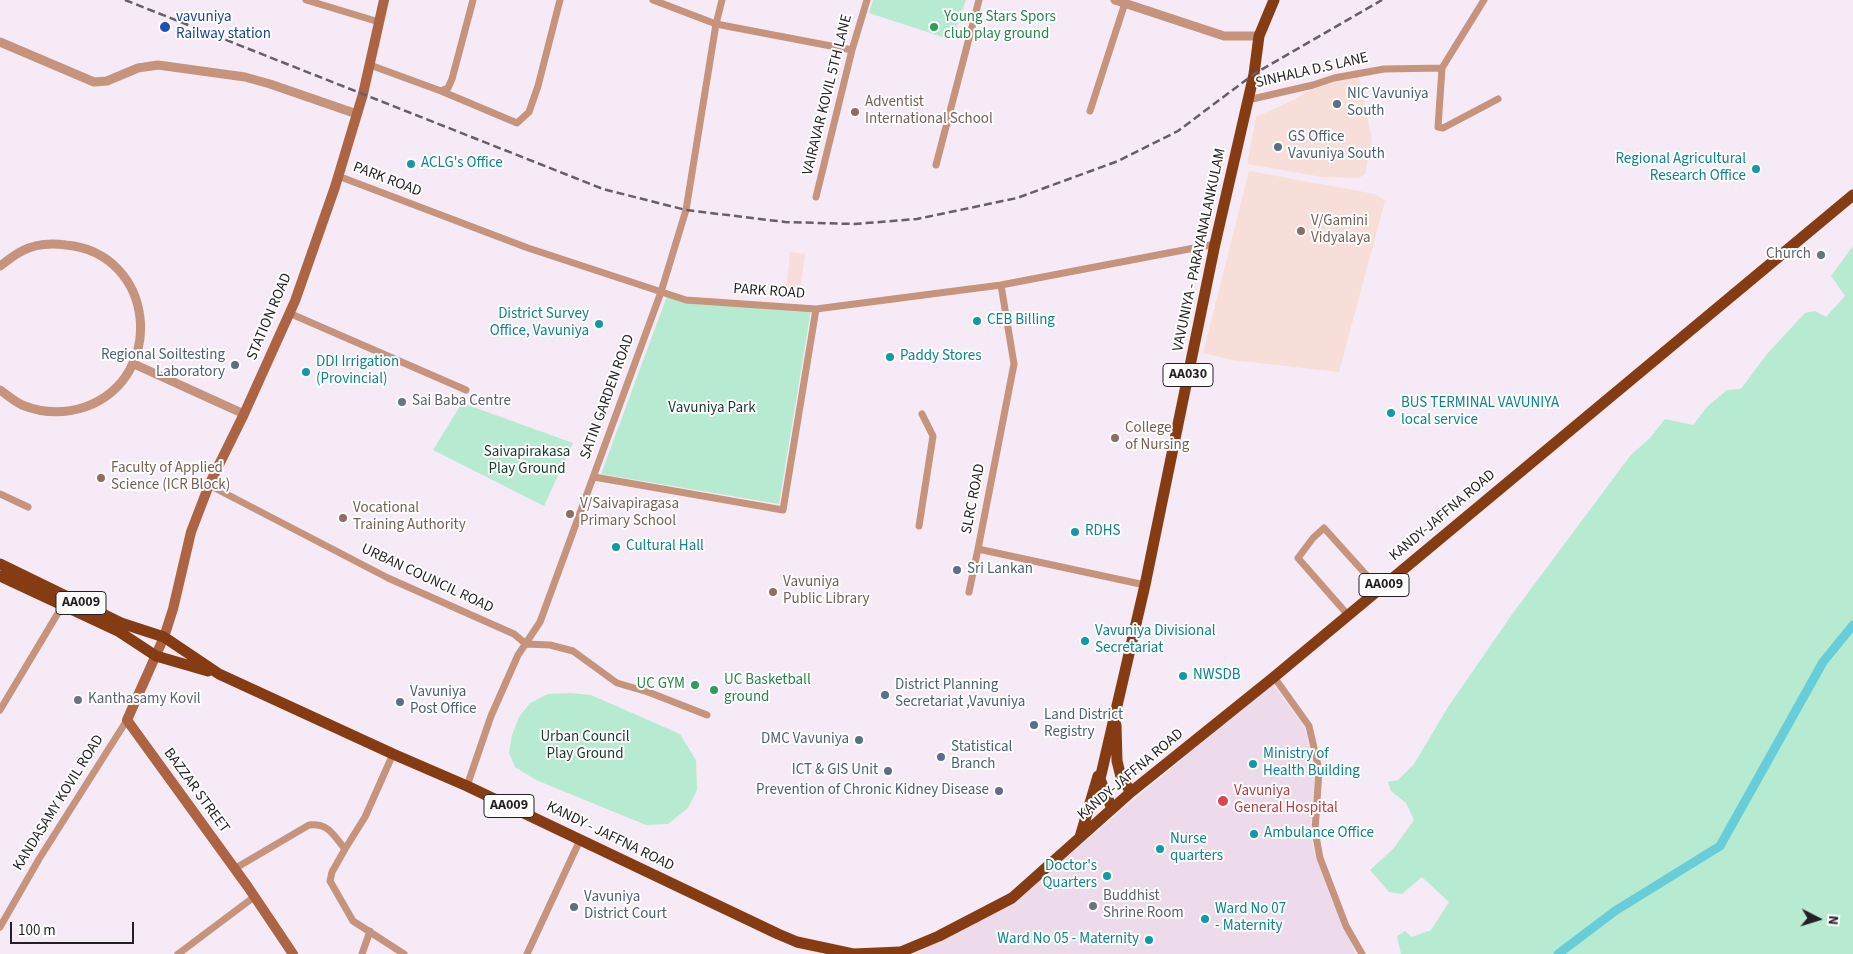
<!DOCTYPE html>
<html>
<head>
<meta charset="utf-8">
<style>
  body { margin:0 }
  #map { position:relative; width:1853px; height:954px; overflow:hidden; background:#f6eaf6; font-family:"Source Sans 3",sans-serif }
  canvas { display:block }
  .north { position:absolute; left:1793px; top:894px; width:50px; height:50px; -webkit-text-stroke:4px #fff; paint-order:stroke; rotate:95deg; font-size:14px; font-weight:700; line-height:20px; text-align:center; color:#231f23 }
  .north::after { content:''; display:block; margin:auto; width:18px; height:22px; background:#231f23; clip-path:polygon(50% 0,100% 100%,50% 72%,0 100%) }
  .scale { position:absolute; left:10px; top:922px; width:124px; height:22px; box-sizing:border-box; border:2px solid #231f23; border-top:0; padding-left:6px; font-size:15px; line-height:18px; white-space:nowrap; color:#231f23; -webkit-text-stroke:4px #fff; paint-order:stroke }
</style>
</head>
<body>
<div id="map">
<canvas width="1853" height="954"></canvas>
<div class="north">N</div>
<div class="scale">100 m</div>
</div>
<script>
const ctx = document.querySelector('canvas').getContext('2d');
ctx.lineJoin = 'round';
function fill(path, color) { ctx.fillStyle = color; ctx.fill(path, 'evenodd'); }
function trace(path, color, width, dash) { ctx.strokeStyle = color; ctx.lineWidth = width; ctx.lineCap = dash ? 'butt' : 'round'; ctx.setLineDash(dash || []); ctx.stroke(path); }
function label(font, color, halo, rows, align = 'center') {
  ctx.font = font + ' "Source Sans 3",sans-serif'; ctx.lineWidth = 4; ctx.setLineDash([]); ctx.textBaseline = 'middle'; ctx.strokeStyle = halo; ctx.fillStyle = color; for (const [text, x, y, turn = 0] of rows) {
    ctx.save(); ctx.translate(x, y); ctx.rotate((+turn || 0) * Math.PI / 180); ctx.textAlign = isNaN(turn) ? turn : align; if (halo) ctx.strokeText(text, 0, 0); ctx.fillText(text, 0, 0); ctx.restore();
  }
}
fill(new Path2D(`
  M1359 75 1372 140 1365 174 1359 178 1322 177 1247 164 1256 117 1295 99 1316 85Z
  M1249 171 1375 194 1385 201 1339 372 1232 360 1203 353Z`), '#f8ded9');
fill(new Path2D(`
  M1272 683 1305 728 1315 771 1311 831 1314 851 1332 901 1356 954H914L1009 906Z`), '#eddbec');
fill(new Path2D(`
  M790 252 805 254 800 292 786 291Z`), '#f9dddd');
fill(new Path2D(`
  M873 0H966L952 40 869 13Z
  M1853 246V954H1401L1397 936 1405 931 1412 937 1431 930 1449 902 1422 877 1402 894 1389 892 1370 870 1393 849 1414 820 1406 803 1391 791 1388 782 1398 780 1414 764 1448 707 1513 613 1630 456 1650 438 1665 419 1693 425 1707 407 1727 390 1741 389 1767 354 1805 313 1815 311 1826 317 1845 296 1831 276Z
  M667 296 811 310 779 504 601 474Z
  M462 403 573 443 544 506 433 450Z
  M571 693 591 695 680 734 696 760 697 790 688 808 668 824 646 825 536 780 515 767 509 753 512 735 519 717 530 703 548 694Z`), '#b6ebd1');
trace(new Path2D(`
  M1558 954 1615 911 1720 846 1823 662 1853 625`), '#67cdd8', 9);
trace(new Path2D(`
  M306 0 379 22
  M653 0 716 24 852 50
  M370 65 441 91 448 88 452 79 473 0
  M1442 68 1438 127 1443 128 1498 99
  M441 91 517 123 529 112 538 86 560 0
  M1248 100 1313 85 1334 78 1384 69 1442 68 1484 0
  M1090 111 1125 3
  M936 165 979 0
  M338 176 528 248 686 300 816 309 1001 285 1215 244
  M816 197 852 50 867 0
  M1001 285 1014 364 978 549 1145 585
  M289 313 466 390
  M594 477 783 510 816 309
  M209 485 388 578 514 634 526 644 550 645 573 651 617 683 648 692 707 715
  M0 494 28 507
  M919 526 933 436 922 414
  M969 592 978 549
  M1348 615 1298 558 1313 538 1324 528 1379 589
  M1274 677 1309 726 1319 770 1315 831 1320 858 1346 926 1362 954
  M0 710 64 603
  M393 754 365 817 345 849 332 872 330 881 353 921 404 954
  M467 786 491 716 518 655 540 622 661 292 686 210 716 24 722 0
  M234 869 309 825C329 823 333 835 345 849
  M0 927 39 859 127 720
  M178 954 254 897
  M362 954 370 931
  M527 954 580 840`), '#c6937c', 7);
trace(new Path2D(`
  M1115 0 1224 36H1259
  M0 42 94 82 107 81 138 68 158 65 245 77 270 84 357 114
  M0 266C7 261 14 255 22 251 35 244 52 243 66 245 155 253 168 377 85 407 64 414 42 413 22 405 14 401 7 395 0 390
  M134 364 244 414`), '#c6937c', 9);
trace(new Path2D(`
  M293 954 248 887 127 720 164 637 173 609 191 532 209 485 244 414 295 301 335 187 363 94 384 0`), '#ad6442', 10);
trace(new Path2D(`
  M0 564 121 623 164 637 219 674 393 754 467 786 778 934 797 942 853 954 900 952
  M0 576 118 631 156 656 208 671
  M1116 725 1117 761 1121 777 1131 792
  M1112 809 1100 779 1145 585 1215 244 1254 74 1259 36 1274 0
  M1080 837 1098 776
  M896 954 939 936 1012 898 1131 792 1274 677 1853 195`), '#863c12', 11);
trace(new Path2D(`
  M125 0 603 189 686 210 785 222 854 224 917 219 1017 198 1118 161 1178 131 1254 74 1382 0`), '#665f66', 2.5, [8, 4]);
for (const [x, y, r, color] of [
  [165,27,6,"#1a4fb4"],
  [934,27,5,"#2e9e5b"],
  [1337,104,5,"#5c6f8a"],
  [855,112,5,"#8d6e63"],
  [1278,147,5,"#5c6f8a"],
  [411,164,5,"#0f9aa8"],
  [1756,169,5,"#0f9aa8"],
  [1301,231,5,"#8d6e63"],
  [1821,255,5,"#6b7280"],
  [977,321,5,"#0f9aa8"],
  [599,324,5,"#0f9aa8"],
  [890,357,5,"#0f9aa8"],
  [235,365,5,"#5c6f8a"],
  [306,372,5,"#0f9aa8"],
  [402,402,5,"#6b7280"],
  [1391,413,5,"#0f9aa8"],
  [1115,438,5,"#8d6e63"],
  [101,478,5,"#8d6e63"],
  [570,514,5,"#8d6e63"],
  [343,518,5,"#8d6e63"],
  [1075,532,5,"#0f9aa8"],
  [616,547,5,"#0f9aa8"],
  [957,570,5,"#5c6f8a"],
  [773,592,5,"#8d6e63"],
  [1085,641,5,"#0f9aa8"],
  [1183,676,5,"#0f9aa8"],
  [695,685,5,"#2e9e5b"],
  [714,690,5,"#2e9e5b"],
  [885,695,5,"#5c6f8a"],
  [78,700,5,"#6b7280"],
  [400,702,5,"#5c6f8a"],
  [1034,725,5,"#5c6f8a"],
  [859,740,5,"#5c6f8a"],
  [941,757,5,"#5c6f8a"],
  [1253,764,5,"#0f9aa8"],
  [888,771,5,"#5c6f8a"],
  [999,791,5,"#5c6f8a"],
  [1223,801,6,"#e0444e"],
  [1254,834,5,"#0f9aa8"],
  [1160,849,5,"#0f9aa8"],
  [1107,876,5,"#0f9aa8"],
  [1093,906,5,"#6b7280"],
  [574,907,5,"#5c6f8a"],
  [1205,919,5,"#0f9aa8"],
  [1149,940,5,"#0f9aa8"]
]) { const dot = new Path2D(); dot.arc(x, y, r, 0, 2 * Math.PI); ctx.fillStyle = color; ctx.fill(dot); trace(dot, '#fff', 2); }
for (const [x, y, w] of [
  [1188,375,50],
  [1384,585,50],
  [81,603,50],
  [509,806,50]
]) { const box = new Path2D(); box.roundRect(x - w / 2, y - 11.5, w, 23, 4); ctx.fillStyle = '#fff'; ctx.fill(box); trace(box, '#231f23', 1); }
label('bold 14px', '#231f23', null, [
  ["AA030",1188,375],
  ["AA009",1384,585],
  ["AA009",81,603],
  ["AA009",509,806]
]);
label('15px', '#164399', '#fff', [
  ["vavuniya",176,18],
  ["Railway station",176,35]
], 'left');
label('15px', '#27864d', '#fff', [
  ["Young Stars Spors",944,18],
  ["club play ground",944,35],
  ["UC Basketball",724,681],
  ["ground",724,698],
  ["UC GYM",685,685,"right"]
], 'left');
label('15px', '#231f23', '#fff', [
  ["SINHALA D.S LANE",1312,71,-13],
  ["VAIRAVAR KOVIL 5TH LANE",828,95,-76],
  ["PARK ROAD",387,180,21],
  ["VAVUNIYA - PARAYANALANKULAM",1200,250,-78],
  ["PARK ROAD",769,292,4],
  ["STATION ROAD",270,317,-67],
  ["SATIN GARDEN ROAD",608,397,-70],
  ["SLRC ROAD",974,499,-79],
  ["KANDY-JAFFNA ROAD",1443,516,-40],
  ["URBAN COUNCIL ROAD",427,579,25],
  ["KANDY-JAFFNA ROAD",1131,775,-40],
  ["BAZZAR STREET",196,791,54],
  ["KANDASAMY KOVIL ROAD",59,803,-58],
  ["KANDY - JAFFNA ROAD",610,837,26]
]);
label('15px', '#4e5e75', '#fff', [
  ["NIC Vavuniya",1347,95],
  ["South",1347,112],
  ["GS Office",1288,138],
  ["Vavuniya South",1288,155],
  ["Regional Soiltesting",225,356,"right"],
  ["Laboratory",225,373,"right"],
  ["Sri Lankan",967,570],
  ["District Planning",895,686],
  ["Secretariat ,Vavuniya",895,703],
  ["Vavuniya",410,693],
  ["Post Office",410,710],
  ["Land District",1044,716],
  ["Registry",1044,733],
  ["DMC Vavuniya",849,740,"right"],
  ["Statistical",951,748],
  ["Branch",951,765],
  ["ICT & GIS Unit",878,771,"right"],
  ["Prevention of Chronic Kidney Disease",989,791,"right"],
  ["Vavuniya",584,898],
  ["District Court",584,915]
], 'left');
label('15px', '#785e54', '#fff', [
  ["Adventist",865,103],
  ["International School",865,120],
  ["V/Gamini",1311,222],
  ["Vidyalaya",1311,239],
  ["College",1125,429],
  ["of Nursing",1125,446],
  ["Faculty of Applied",111,469],
  ["Science (ICR Block)",111,486],
  ["V/Saivapiragasa",580,505],
  ["Primary School",580,522],
  ["Vocational",353,509],
  ["Training Authority",353,526],
  ["Vavuniya",783,583],
  ["Public Library",783,600]
], 'left');
label('15px', '#0d838f', '#fff', [
  ["Regional Agricultural",1746,160,"right"],
  ["Research Office",1746,177,"right"],
  ["ACLG's Office",421,164],
  ["District Survey",589,315,"right"],
  ["Office, Vavuniya",589,332,"right"],
  ["CEB Billing",987,321],
  ["Paddy Stores",900,357],
  ["DDI Irrigation",316,363],
  ["(Provincial)",316,380],
  ["BUS TERMINAL VAVUNIYA",1401,404],
  ["local service",1401,421],
  ["RDHS",1085,532],
  ["Cultural Hall",626,547],
  ["Vavuniya Divisional",1095,632],
  ["Secretariat",1095,649],
  ["NWSDB",1193,676],
  ["Ministry of",1263,755],
  ["Health Building",1263,772],
  ["Ambulance Office",1264,834],
  ["Nurse",1170,840],
  ["quarters",1170,857],
  ["Doctor's",1097,867,"right"],
  ["Quarters",1097,884,"right"],
  ["Ward No 07",1215,910],
  ["- Maternity",1215,927],
  ["Ward No 05 - Maternity",1139,940,"right"]
], 'left');
label('15px', '#5b616d', '#fff', [
  ["Church",1811,255,"right"],
  ["Sai Baba Centre",412,402],
  ["Kanthasamy Kovil",88,700],
  ["Buddhist",1103,897],
  ["Shrine Room",1103,914]
], 'left');
label('15px', '#153a2a', '#fff', [
  ["Vavuniya Park",712,409],
  ["Saivapirakasa",527,453],
  ["Play Ground",527,470],
  ["Urban Council",585,738],
  ["Play Ground",585,755]
]);
label('15px', '#be3a42', '#fff', [
  ["Vavuniya",1234,792],
  ["General Hospital",1234,809]
], 'left');
</script>
</body>
</html>
